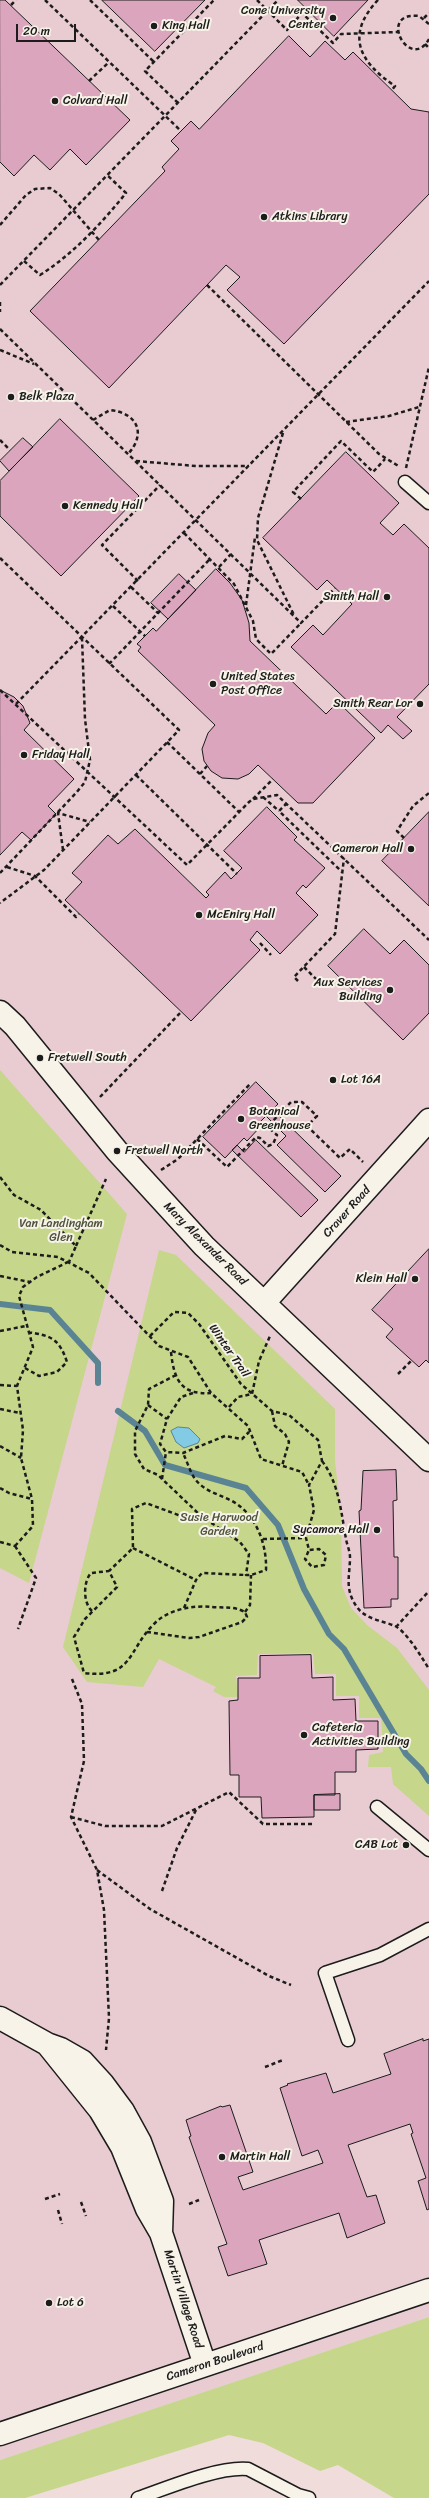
<!DOCTYPE html>
<html>
<head>
<meta charset="utf-8">
<style>
  body { margin:0 }
  #map { position:relative; width:429px; height:2498px; overflow:hidden; background:#efdcdb; font-family:Sriracha,sans-serif }
  canvas { display:block }
  .scale { position:absolute; left:16px; top:24px; width:60px; height:18px; box-sizing:border-box; border:2px solid #1c1c1c; border-top:0; padding-left:5px; font-size:12px; line-height:14px; white-space:nowrap; color:#1c1c1c; -webkit-text-stroke:3px #f7f3e8; paint-order:stroke }
</style>
</head>
<body>
<div id="map">
<canvas width="429" height="2498"></canvas>
<div class="scale">20 m</div>
</div>
<script>
const ctx = document.querySelector('canvas').getContext('2d');
ctx.lineJoin = 'round';
function fill(path, color) { ctx.fillStyle = color; ctx.fill(path, 'evenodd'); }
function trace(path, color, width, dash) { ctx.strokeStyle = color; ctx.lineWidth = width; ctx.lineCap = dash ? 'butt' : 'round'; ctx.setLineDash(dash || []); ctx.stroke(path); }
function label(font, color, halo, rows, align = 'center') {
  ctx.font = font + ' Sriracha,sans-serif'; ctx.lineWidth = 4; ctx.setLineDash([]); ctx.textBaseline = 'middle'; ctx.strokeStyle = halo; ctx.fillStyle = color; for (const [text, x, y, turn = 0] of rows) {
    ctx.save(); ctx.translate(x, y); ctx.rotate((+turn || 0) * Math.PI / 180); ctx.textAlign = isNaN(turn) ? turn : align; if (halo) ctx.strokeText(text, 0, 0); ctx.fillText(text, 0, 0); ctx.restore();
  }
}
fill(new Path2D(`
  M0 0H429V2317L0 2460Z`), '#e9ccd2');
fill(new Path2D(`
  M0 1070 127 1214 29 1583 0 1568Z
  M159 1250 176 1255 335 1409V1461L341 1514 342 1586 351 1608 367 1625 397 1648 429 1690V1816L393 1784 391 1767H368L369 1755 383 1752 381 1718H359V1696H336V1674H315L313 1653 258 1654 257 1675 236 1676 238 1697H224L213 1691 216 1687 159 1659 143 1687 87 1682 63 1647Z
  M429 2317V2498H394L338 2465 320 2471 263 2443 229 2435 25 2498H0V2460Z`), '#c6d68a');
const water = new Path2D(`
  M178 1427 189 1428 200 1439 198 1443 184 1448 176 1442 171 1431Z`);
fill(water, '#83cae4');
trace(water, '#5a8494', 1);
trace(new Path2D(`
  M0 1304 50 1310 98 1363V1383
  M118 1411 145 1431 165 1465 246 1488 278 1525 304 1589 329 1634 344 1649 406 1754 421 1769 429 1781`), '#5a8494', 6);
const building = new Path2D(`
  M0 0H5L130 120 86 165 70 149 50 170 34 155 14 176 0 162Z
  M102 0H205L155 51Z
  M298 0H368L334 36Z
  M289 36 310 57 325 41 345 60 353 52 411 109 429 112V194L284 344 227 290 240 277 226 265 109 388 30 311 165 171 162 167 179 149 171 141 191 121 199 129Z
  M60 419 139 496 61 576 0 516V481Z
  M23 438 33 447 9 471 0 461Z
  M346 452 399 503 380 523 393 535 404 524 429 548V684L397 717 412 731 403 739 388 725 381 733 291 647 313 625 323 635 352 604 327 580 317 590 263 538Z
  M216 569 230 583 242 600 249 623 250 641 326 714 338 702 375 738 313 803H298L258 765 249 774 238 779 222 778 211 771 204 761 202 749 208 733 215 725 138 651 141 647 137 644 153 628 156 631Z
  M179 574 196 590 168 619 151 603Z
  M0 690 14 697 23 706 30 723 24 730 74 779 48 806 56 814 31 840 22 832 0 855Z
  M267 807 297 837 294 840 325 868 306 888 303 885 296 893 318 915 280 954 257 931 250 940 260 950 191 1021 65 900 82 882 72 873 108 835 118 844 135 829 206 898 209 895 206 892 225 872 231 879 242 868 224 851Z
  M429 812V906L382 861Z
  M364 929 390 954 404 940 429 965V1013L403 1040 328 966Z
  M256 1082 278 1104 259 1123 262 1125 247 1141 244 1138 225 1158 203 1137Z
  M272 1109 341 1176 325 1192 277 1145 286 1136 266 1116Z
  M256 1140 318 1200 301 1217 232 1150 237 1145 244 1152Z
  M429 1249V1363L426 1360 419 1367 386 1337 393 1329 372 1310Z
  M396 1470 397 1500 393 1501 394 1557H398V1599H391V1607L364 1608 359 1511 361 1510 363 1471Z
  M311 1655 312 1678 333 1677V1700L355 1699 356 1721H378V1749L356 1750V1772H335V1795H314V1817L262 1818 261 1797H239V1775H230L229 1701 238 1700V1678H260V1656Z
  M340 1794V1810H314V1795Z
  M423 2039V2041L429 2039V2209L427 2210 418 2181 426 2178 411 2134 413 2133 410 2124 348 2145 367 2197 376 2195 385 2223 347 2238 339 2213 259 2240 267 2264 228 2276 218 2247 227 2244 189 2137 191 2136 186 2120 221 2106 222 2107 230 2105 253 2172 238 2177 243 2190 323 2163 318 2150 302 2156 280 2088 288 2085 287 2084 326 2073 333 2093 391 2074 384 2054Z`);
fill(building, '#dba5bd');
trace(building, '#1c1c1c', 1);
const service = new Path2D(`
  M405 482 429 503
  M377 1807 429 1850
  M348 2040 325 1973 380 1955 429 1929
  M138 2498C167 2488 219 2466 248 2469L298 2495 309 2498`);
const minor = new Path2D(`
  M0 2018 47 2044
  M161 2233 162 2201 140 2142 123 2111 103 2084 82 2061 61 2049 47 2044 100 2110 122 2147 147 2209 161 2233 205 2365
  M0 2434 429 2290`);
const tertiary = new Path2D(`
  M0 1012 15 1026 117 1151 204 1246 429 1460
  M264 1303 429 1120`);
trace(service, '#1c1c1c', 15);
trace(minor, '#1c1c1c', 25);
trace(tertiary, '#1c1c1c', 25);
trace(new Path2D(`
  M45 0 181 131
  M90 0 154 62
  M257 0 287 30 302 13 333 43 341 34 398 32
  M378 0C345 35 359 62 395 86L392 90
  M11 5 16 0
  M424 18 429 13
  M429 24 419 16C376 11 410 73 429 39
  M425 44 429 48
  M89 81 109 62
  M178 103 145 71 214 0
  M0 225 26 195 35 189 50 188 59 194 99 240
  M24 261 40 275C73 254 101 224 126 193L107 175
  M0 285 278 0
  M207 285 379 454 400 467
  M0 302V312
  M0 329 301 623 335 588
  M0 350 34 364
  M93 420 110 410C137 413 147 433 128 454
  M346 422 389 416 419 407
  M283 433 258 518 257 540 294 615
  M0 440 10 450
  M136 461 196 466H249
  M406 468 429 367
  M301 499 293 492 341 441 373 472 385 459
  M184 533 234 584 253 621 256 639 271 654 301 623
  M0 558 179 730 44 870 0 903
  M219 567 231 554
  M138 581 102 545 160 485
  M131 587 158 613
  M246 605 255 537
  M113 606 145 636
  M109 664 210 559
  M0 690 187 865 249 802 253 799 277 795 429 940
  M16 704 429 281
  M167 742 239 812
  M200 774 207 766
  M136 775 237 874
  M263 797 279 811
  M253 799 273 779
  M287 803 279 811 342 872
  M404 838 397 831 413 806 429 793
  M63 850 58 813 90 822
  M7 867 35 876 76 917 79 914
  M0 873 76 793 85 782 90 760 85 719 82 638
  M260 943 271 955
  M304 967 320 983
  M298 981 294 977 335 934 344 858
  M100 1097 181 1012
  M197 1139 227 1167 256 1137 260 1138 268 1146 273 1144 277 1135 270 1129V1124L291 1102H302L317 1116 307 1126 340 1158 350 1149 363 1162
  M161 1170 178 1159 251 1083
  M0 1177 14 1195 41 1210 76 1246 69 1262
  M0 1245 12 1252 58 1257 89 1273 159 1346 188 1357 211 1393 248 1426 261 1459 302 1472 309 1485
  M76 1246 106 1179
  M0 1276 30 1282
  M0 1331 26 1326
  M150 1336 174 1312 188 1313 199 1324 241 1384 272 1411 289 1415 318 1440 322 1461 309 1485 314 1510 306 1538 309 1550 319 1549 326 1555 324 1565 312 1567 305 1559 309 1550
  M171 1352C174 1380 181 1395 211 1393
  M25 1368 39 1376 57 1372 67 1362C59 1338 51 1336 28 1332
  M398 1374 412 1360
  M176 1375 149 1389 148 1405 135 1431V1454L144 1469 158 1475 201 1516 240 1542 249 1554 246 1575H251L266 1570C267 1544 256 1514 232 1501 219 1494 205 1492 195 1479 190 1472 187 1461 183 1453
  M0 1385 17 1386
  M193 1393 181 1397 167 1419 160 1444 166 1452 183 1453 225 1436 242 1439 249 1432
  M148 1405 167 1419
  M229 1407 238 1397 252 1394 259 1361 270 1336
  M0 1409 20 1413
  M272 1411 275 1426 285 1434 289 1442 282 1466
  M0 1446 21 1458
  M322 1461C339 1483 341 1512 346 1539 347 1545 350 1551 350 1557 350 1576 344 1589 357 1607 365 1619 383 1621 395 1626 407 1632 422 1658 429 1669
  M162 1479 166 1452
  M0 1488 9 1493 32 1499
  M263 1539 306 1538
  M0 1542 15 1546
  M15 1546 33 1526 32 1499 21 1458 23 1430 17 1386 33 1347 19 1296 23 1287 37 1277 68 1262
  M15 1546 36 1578 18 1629
  M133 1548 196 1580
  M184 1608 196 1580 202 1573 246 1575
  M92 1611C83 1603 83 1582 91 1573L109 1571
  M245 1612 250 1605 251 1575
  M396 1627 429 1591
  M147 1632 189 1638 199 1637 242 1622 247 1617 245 1612C234 1606 224 1608 212 1607 194 1605 169 1609 155 1623 127 1650 134 1679 84 1673L74 1637 85 1619 117 1587 109 1571 133 1548 132 1509 146 1503 189 1519 201 1516
  M72 1679 82 1704 84 1761 71 1817 97 1870 104 1910 109 2018 106 2050
  M71 1817 105 1826H162L229 1792 263 1824H313
  M97 1870 150 1909 269 1976 291 1985
  M162 1891 177 1848 197 1808
  M265 2067 283 2060
  M45 2199 60 2194
  M81 2202 86 2216
  M189 2204 199 2200
  M58 2210 62 2224`), '#1c1c1c', 2.5, [4, 3]);
trace(service, '#f7f3e8', 12);
trace(minor, '#f7f3e8', 22);
trace(tertiary, '#f7f3e8', 22);
for (const [x, y, r, color] of [
  [333,18,4,"#1c1c1c"],
  [154,26,4,"#1c1c1c"],
  [55,101,4,"#1c1c1c"],
  [264,217,4,"#1c1c1c"],
  [11,397,4,"#1c1c1c"],
  [65,506,4,"#1c1c1c"],
  [387,597,4,"#1c1c1c"],
  [213,684,4,"#1c1c1c"],
  [420,704,4,"#1c1c1c"],
  [24,755,4,"#1c1c1c"],
  [411,849,4,"#1c1c1c"],
  [199,915,4,"#1c1c1c"],
  [390,990,4,"#1c1c1c"],
  [40,1058,4,"#1c1c1c"],
  [333,1080,4,"#1c1c1c"],
  [241,1119,4,"#1c1c1c"],
  [117,1151,4,"#1c1c1c"],
  [415,1279,4,"#1c1c1c"],
  [377,1530,4,"#1c1c1c"],
  [304,1735,4,"#1c1c1c"],
  [406,1845,4,"#1c1c1c"],
  [222,2157,4,"#1c1c1c"],
  [49,2303,4,"#1c1c1c"]
]) { const dot = new Path2D(); dot.arc(x, y, r, 0, 2 * Math.PI); ctx.fillStyle = color; ctx.fill(dot); trace(dot, '#f7f3e8', 1.5); }
label('12px', '#1c1c1c', '#f7f3e8', [
  ["Cone University",325,11,"right"],
  ["Center",325,25,"right"],
  ["King Hall",162,26],
  ["Colvard Hall",63,101],
  ["Atkins Library",272,217],
  ["Belk Plaza",19,397],
  ["Kennedy Hall",73,506],
  ["Smith Hall",379,597,"right"],
  ["United States",221,677],
  ["Post Office",221,691],
  ["Smith Rear Lor",412,704,"right"],
  ["Friday Hall",32,755],
  ["Cameron Hall",403,849,"right"],
  ["McEniry Hall",207,915],
  ["Aux Services",382,983,"right"],
  ["Building",382,997,"right"],
  ["Fretwell South",48,1058],
  ["Lot 16A",341,1080],
  ["Botanical",249,1112],
  ["Greenhouse",249,1126],
  ["Fretwell North",125,1151],
  ["Klein Hall",407,1279,"right"],
  ["Sycamore Hall",369,1530,"right"],
  ["Cafeteria",312,1728],
  ["Activities Building",312,1742],
  ["CAB Lot",398,1845,"right"],
  ["Martin Hall",230,2157],
  ["Lot 6",57,2303]
], 'left');
label('12px', '#1c1c1c', '#f7f3e8', [
  ["Craver Road",347,1212,-48],
  ["Mary Alexander Road",205,1244,45],
  ["Winter Trail",229,1351,55],
  ["Martin Village Road",183,2299,72],
  ["Cameron Boulevard",215,2362,-18]
]);
label('12px', '#4f543d', '#f7f3e8', [
  ["Van Landingham",61,1224],
  ["Glen",61,1238],
  ["Susie Harwood",219,1518],
  ["Garden",219,1532]
]);
</script>
</body>
</html>
